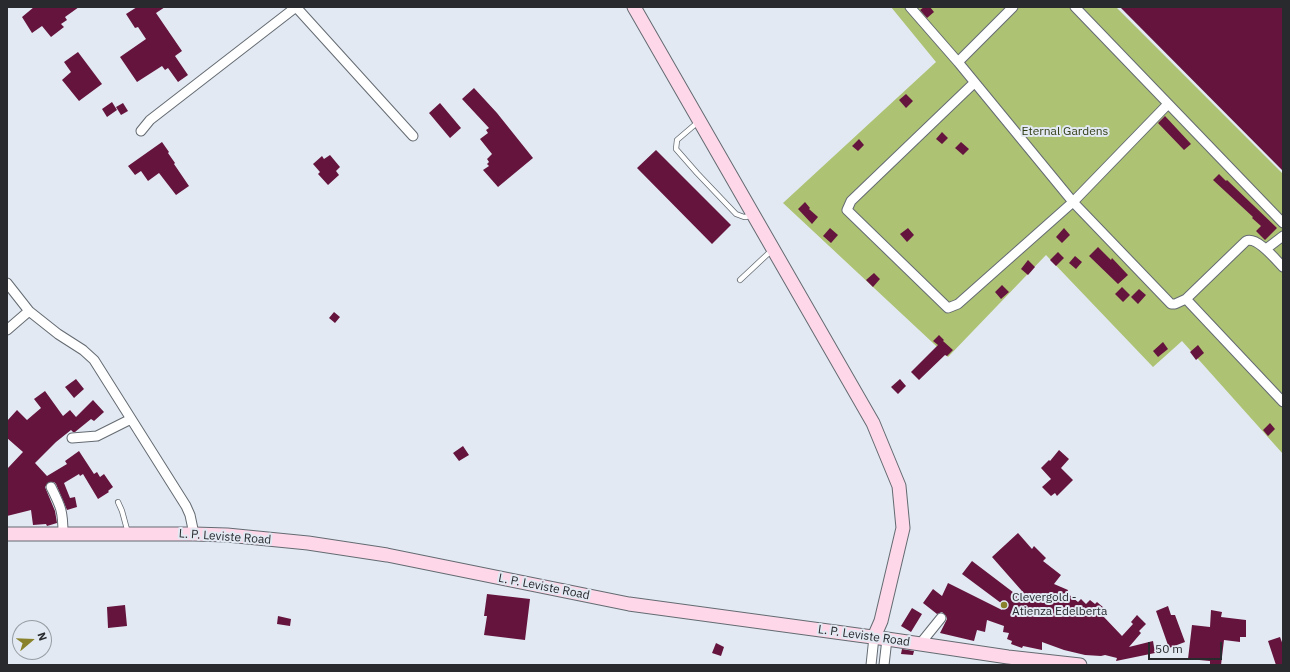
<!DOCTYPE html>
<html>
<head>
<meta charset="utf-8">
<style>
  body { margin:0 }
  #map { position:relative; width:1290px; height:672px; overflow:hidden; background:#e2e9f2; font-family:"IBM Plex Sans",sans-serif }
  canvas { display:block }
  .frame { position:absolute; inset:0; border:8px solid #282a2e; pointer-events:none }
  .north { position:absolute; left:12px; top:620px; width:40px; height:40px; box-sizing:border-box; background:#e2e9f2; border:1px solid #989da4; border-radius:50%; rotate:71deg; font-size:11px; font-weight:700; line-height:16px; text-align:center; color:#282a2e }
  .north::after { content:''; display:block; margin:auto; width:14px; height:18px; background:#89822a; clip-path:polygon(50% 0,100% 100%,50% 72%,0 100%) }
  .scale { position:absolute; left:1148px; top:642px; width:74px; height:18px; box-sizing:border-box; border:2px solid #282a2e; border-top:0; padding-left:5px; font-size:12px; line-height:14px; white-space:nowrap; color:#282a2e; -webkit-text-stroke:3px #e2e9f2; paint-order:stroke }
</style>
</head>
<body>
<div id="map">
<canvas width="1290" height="672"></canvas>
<div class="frame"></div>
<div class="north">N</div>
<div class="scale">50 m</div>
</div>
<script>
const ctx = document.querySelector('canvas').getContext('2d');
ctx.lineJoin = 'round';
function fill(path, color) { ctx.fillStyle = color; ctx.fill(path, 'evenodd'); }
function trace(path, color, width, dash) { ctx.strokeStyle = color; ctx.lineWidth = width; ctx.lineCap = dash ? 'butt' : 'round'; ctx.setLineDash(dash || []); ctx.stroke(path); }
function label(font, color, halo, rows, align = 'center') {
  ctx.font = font + ' "IBM Plex Sans",sans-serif'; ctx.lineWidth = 4; ctx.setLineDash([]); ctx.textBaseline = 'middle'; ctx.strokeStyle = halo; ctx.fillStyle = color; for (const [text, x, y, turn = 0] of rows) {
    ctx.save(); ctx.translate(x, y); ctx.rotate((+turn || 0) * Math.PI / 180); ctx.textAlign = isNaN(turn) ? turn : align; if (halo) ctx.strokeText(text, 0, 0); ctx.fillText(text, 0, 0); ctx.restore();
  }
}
fill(new Path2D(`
  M891 7H1116L1283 174V454L1182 341 1153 367 1046 255 948 357 783 203 936 62Z`), '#adc273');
fill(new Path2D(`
  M34 7H79L65 17 67 20 61 24 64 27 51 37 42 26 32 33 22 17Z
  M137 7H165L156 13 182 51 175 56 188 75 178 82 168 68 165 70 162 66 137 82 120 57 146 39 138 27 135 28 126 14Z
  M924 7H930L934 12 927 18 920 10Z
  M1120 7H1283V171Z
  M78 52 102 84 79 101 62 80 71 72 64 62Z
  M474 88 497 113 533 158 498 187 483 170 489 166 487 164 489 162 487 159 492 154 480 139 488 133 486 130 489 128 462 99Z
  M906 94 913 101 906 108 899 100Z
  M112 102 117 110 107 117 102 109Z
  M123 103 128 111 121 115 116 107Z
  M440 103 461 128 450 138 429 113Z
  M1165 116 1191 144 1184 150 1158 123Z
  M942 132 948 138 942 144 936 139Z
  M859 139 864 145 858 151 852 146Z
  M162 142 169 152 168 153 175 163 174 164 189 186 176 195 159 173 148 181 141 171 135 175 128 166Z
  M961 142 969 149 963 155 955 148Z
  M656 150 731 225 712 244 637 168Z
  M330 155 340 167 336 171 339 175 328 185 318 174 320 172 313 164 322 156 324 159Z
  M1219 174 1226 181 1227 180 1277 228 1265 240 1256 231 1261 226 1252 218 1253 217 1213 180Z
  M805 202 810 208 809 209 818 217 812 224 798 209Z
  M830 228 838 235 831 243 823 236Z
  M908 228 914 235 907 242 900 234Z
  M1064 228 1070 235 1062 243 1056 237Z
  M1098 247 1111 260 1112 258 1128 275 1118 284 1089 256Z
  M1058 252 1064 258 1056 266 1050 260Z
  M1075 256 1082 262 1076 269 1069 263Z
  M1028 260 1035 267 1028 275 1021 269Z
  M874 273 880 279 873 287 866 280Z
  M1002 285 1009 292 1001 299 995 292Z
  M1122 287 1130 295 1123 302 1115 294Z
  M1139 289 1146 295 1138 304 1131 297Z
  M334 312 340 317 335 323 329 318Z
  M939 335 944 340 943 341 953 350 947 356 945 355 919 380 911 372 938 345 933 341Z
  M1163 342 1168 349 1158 357 1153 351Z
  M1198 345 1204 353 1196 360 1190 352Z
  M76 379 84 389 74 398 65 387Z
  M900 379 906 386 898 394 891 387Z
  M45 391 63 416 70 410 76 417 93 400 104 412 94 421 91 419 75 432H73L71 430 56 442 35 463 47 476 67 464 65 461 79 451 94 474 97 472 100 477 104 474 113 487 108 491 109 492 98 499 83 474 80 476 79 474 64 483 70 498 75 497 77 507 67 510 56 484 54 482H49L45 487 55 511 57 523 47 526 46 524 33 525 31 510 7 516V469L23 452 7 438V421L17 410 27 420 41 408 34 399Z
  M1270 423 1275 429 1268 436 1263 430Z
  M463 446 469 455 459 461 453 453Z
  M1059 450 1069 459 1061 468 1073 480 1057 496 1055 493 1051 496 1042 487 1051 479 1041 468 1049 460 1050 461Z
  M1018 533 1032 549 1034 546 1046 558 1043 561 1061 575 1054 584 1068 590 1067 593 1078 602 1081 599 1086 604 1090 600 1095 604 1097 602 1104 608 1103 616 1122 636 1133 624 1131 622 1137 615 1146 624 1139 631 1141 633 1129 647 1153 641 1155 653 1116 661 1117 658 1105 655 1101 656 1085 655 1064 650 1042 642V650L1023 646 1022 648 1011 644 1012 641 1007 639 1009 633 1003 632 1004 626 987 620 985 632 977 630 974 641 940 633 947 619 946 616 942 612 937 614 923 603 933 589 942 596 948 583 1002 610 1005 606 962 574 972 561 1026 602 1029 599 992 557Z
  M487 594 530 599 525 640 484 635 487 616H484Z
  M125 605 127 626 108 628 107 607Z
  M1168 606 1171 615H1175L1185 642 1169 648 1156 611Z
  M912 608 922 614 911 632 901 626Z
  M1211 610 1222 612 1221 617 1246 620V637H1240V642L1224 640 1221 665H1210V661L1188 659 1192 625 1210 627Z
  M278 616 291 619 290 626 277 624Z
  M1280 637 1283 645V665H1276L1268 641Z
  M716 643 724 647 721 656 712 653Z
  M902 649 914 651 913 655 901 654Z`), '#65143e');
const lane = new Path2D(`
  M698 122 677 140 676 149 697 173 736 214 744 217 752 216
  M740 280 772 250
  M118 502 122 511 128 533`);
const street = new Path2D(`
  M296 7 413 136
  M910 7 958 62 1073 202 1171 304H1175L1186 299 1246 241C1257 236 1276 260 1283 267
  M1075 7 1283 223
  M958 62 1013 7
  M974 83 851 201 847 210 948 308 958 304 1073 202 1168 104
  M141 131 150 120 296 7
  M1266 249 1283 236
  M7 283 29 311 7 330
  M1186 299 1283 402
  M29 311 58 334 83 350 94 360 186 506 190 515 194 534
  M72 438 97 436 131 419
  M51 487C61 507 63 511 63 534
  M920 644 941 618
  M871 665 874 637
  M884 665 887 639`);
const secondary = new Path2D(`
  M634 7 873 423 899 486 903 528 881 621 874 637
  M7 534H194L227 535 308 543 387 555 629 604 887 639 1008 657 1080 665`);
trace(lane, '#646b72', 6);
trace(street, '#646b72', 11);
trace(secondary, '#646b72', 15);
trace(lane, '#fff', 4.5);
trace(street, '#fff', 9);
trace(secondary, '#fed8e9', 13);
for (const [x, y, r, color] of [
  [1004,605,4,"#89822a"]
]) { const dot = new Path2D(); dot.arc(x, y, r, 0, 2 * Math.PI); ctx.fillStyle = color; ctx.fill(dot); trace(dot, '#e2e9f2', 1.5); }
label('12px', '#323c15', '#e2e9f2', [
  ["Eternal Gardens",1065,132]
]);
label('12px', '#282a2e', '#e2e9f2', [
  ["L. P. Leviste Road",225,537,4],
  ["L. P. Leviste Road",544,587,11],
  ["L. P. Leviste Road",864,636,8]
]);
label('12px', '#282a2e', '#e2e9f2', [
  ["Clevergold -",1012,598],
  ["Atienza Edelberta",1012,612]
], 'left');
</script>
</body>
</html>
